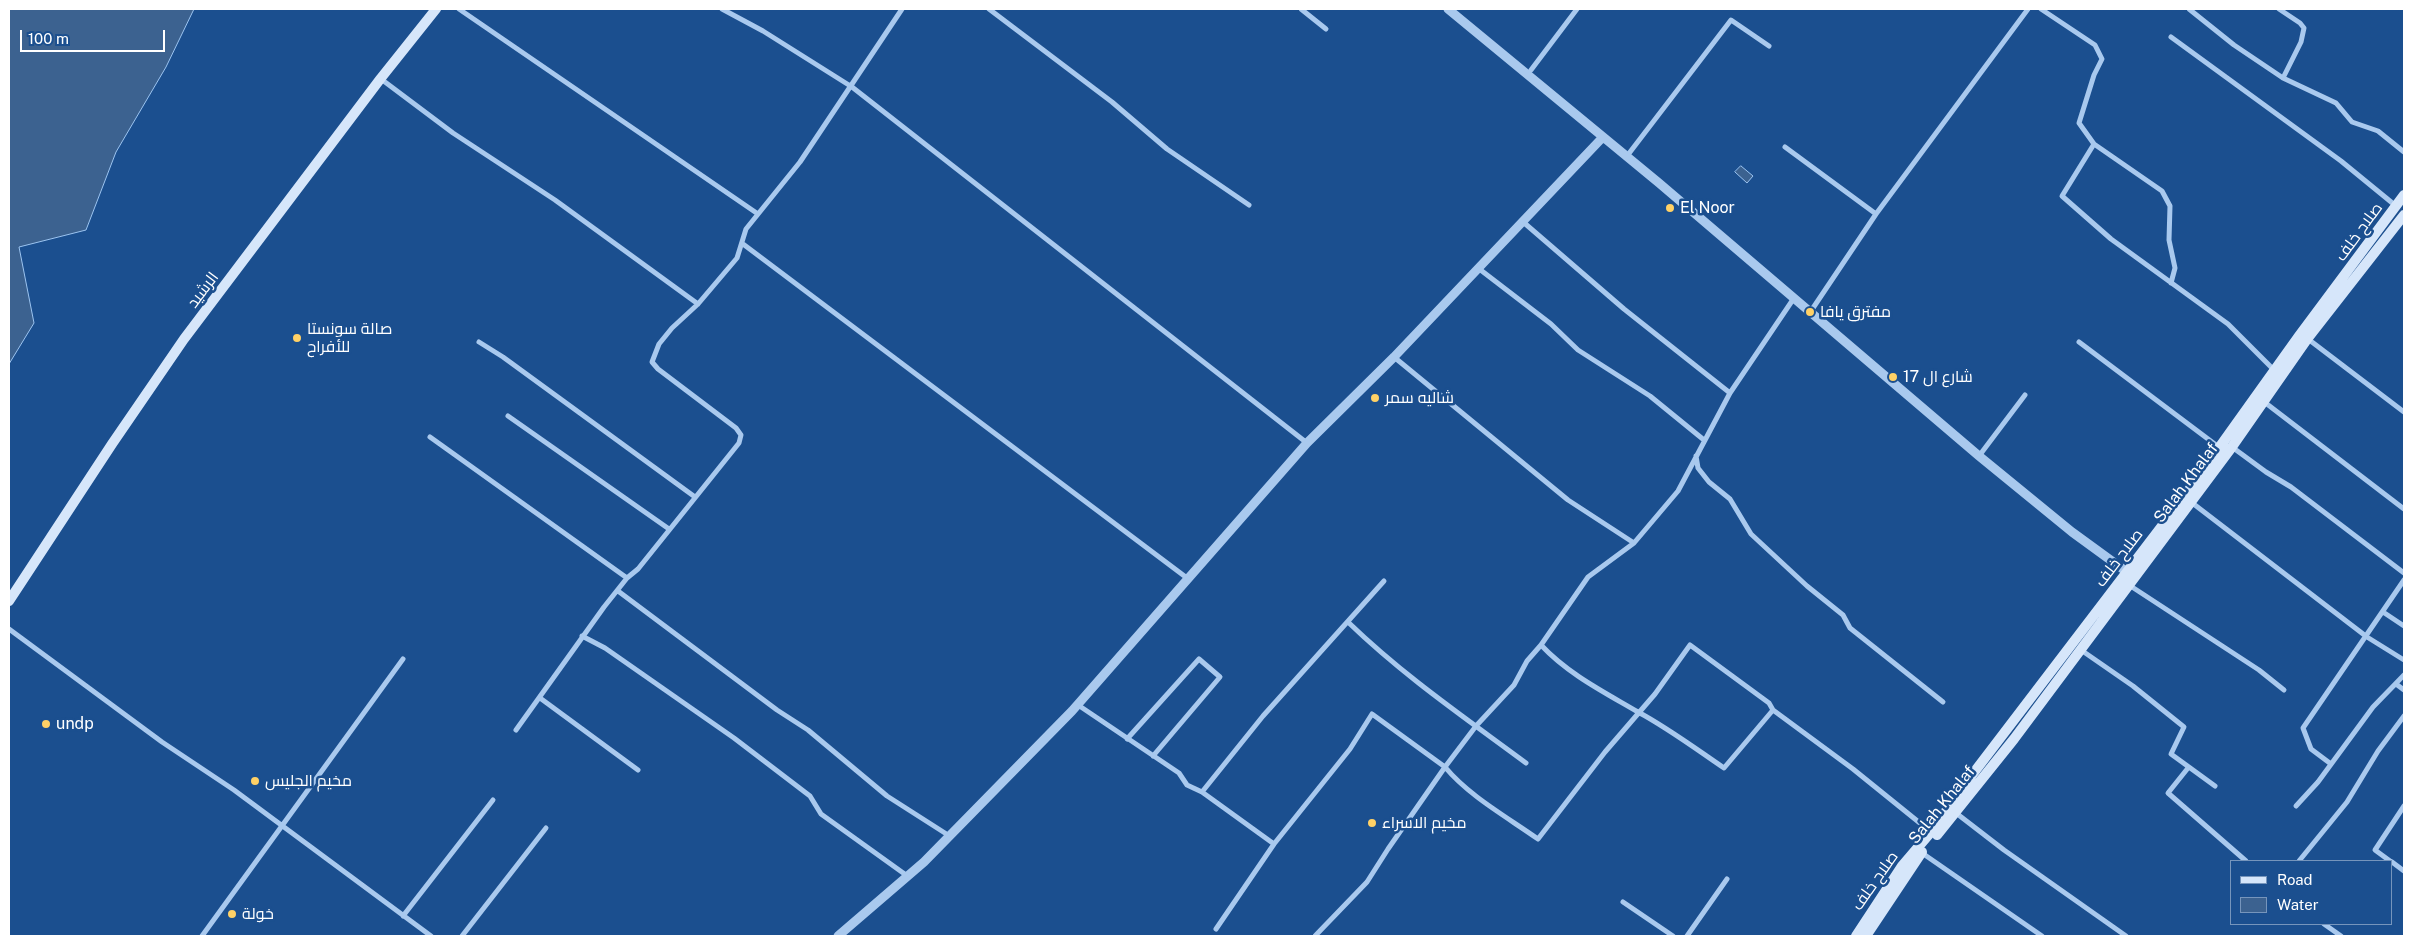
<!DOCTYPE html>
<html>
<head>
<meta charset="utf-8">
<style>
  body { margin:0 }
  #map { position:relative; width:2413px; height:945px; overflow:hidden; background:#1b4f8f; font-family:"Public Sans",sans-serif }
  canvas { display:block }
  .frame { position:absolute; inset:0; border:10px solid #fff; pointer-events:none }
  .legend { position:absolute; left:2230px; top:860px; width:162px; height:65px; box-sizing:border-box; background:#1b4f8f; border:1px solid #7695bc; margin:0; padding:6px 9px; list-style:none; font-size:15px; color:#fff }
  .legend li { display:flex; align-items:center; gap:10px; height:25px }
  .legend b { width:25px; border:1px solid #7695bc }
  .scale { position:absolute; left:20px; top:30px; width:145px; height:22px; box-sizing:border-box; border:2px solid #fff; border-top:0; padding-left:6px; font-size:15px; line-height:18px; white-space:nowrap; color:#fff; -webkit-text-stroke:4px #1b4f8f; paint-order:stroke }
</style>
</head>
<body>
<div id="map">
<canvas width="2413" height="945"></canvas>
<div class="frame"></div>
<ul class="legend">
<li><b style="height:6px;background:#d6e6fa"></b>Road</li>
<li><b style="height:14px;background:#3c6290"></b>Water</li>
</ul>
<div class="scale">100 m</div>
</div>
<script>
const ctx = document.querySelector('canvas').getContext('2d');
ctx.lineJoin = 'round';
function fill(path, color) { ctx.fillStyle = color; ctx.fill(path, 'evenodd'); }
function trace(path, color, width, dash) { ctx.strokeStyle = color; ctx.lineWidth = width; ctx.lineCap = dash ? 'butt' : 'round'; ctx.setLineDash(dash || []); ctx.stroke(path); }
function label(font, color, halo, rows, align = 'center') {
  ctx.font = font + ' "Public Sans",Cairo,sans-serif'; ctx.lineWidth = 5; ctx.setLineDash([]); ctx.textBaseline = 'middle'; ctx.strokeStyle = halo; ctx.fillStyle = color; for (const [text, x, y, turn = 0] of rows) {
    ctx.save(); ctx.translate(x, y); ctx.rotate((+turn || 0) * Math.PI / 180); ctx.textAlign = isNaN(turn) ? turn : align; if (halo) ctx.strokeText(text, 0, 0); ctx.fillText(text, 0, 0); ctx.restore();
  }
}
const water = new Path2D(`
  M9 9H194L166 67 116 152 86 230 19 247 34 323 9 364Z
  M1741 166 1753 176 1747 183 1735 172Z`);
fill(water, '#3c6290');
trace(water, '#9cc4f0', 1);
trace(new Path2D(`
  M459 9 758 214
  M722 9 763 31 852 87 1307 443
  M989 9 1112 102 1167 149 1249 205
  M1301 9 1326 29
  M2041 9 2095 45 2102 59 2094 75 2079 123 2094 144 2162 191 2170 206 2169 240 2175 268 2171 283
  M2189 9 2234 45 2283 78 2336 103 2352 122 2378 131 2404 152
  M2279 9 2300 23 2304 28 2301 42 2283 78
  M2171 37 2341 161 2396 206
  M1531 70 1577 9
  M381 79 453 133 555 200 698 304
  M2094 144 2062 196 2111 239 2228 324 2274 370
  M1785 147 1876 214
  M1627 156 1731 20 1769 46
  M1522 221 1624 309 1730 393
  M743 244 1187 578
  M1478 268 1551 324 1578 350 1650 396 1704 440
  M1811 311 1876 214 2028 9
  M2308 339 2404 412
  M479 342 503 357 695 497
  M2079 342 2220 448
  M1394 357 1568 500 1634 543
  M2263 401 2404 509
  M508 416 669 529
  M430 437 627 578
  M2232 447 2266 472 2291 487 2404 573
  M1696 456 1698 468 1709 482 1730 499 1751 534 1807 586 1843 615 1850 628 1943 702
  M1979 456 2025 395
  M2191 502 2367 637 2404 660
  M2129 585 2259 670 2284 690
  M618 591 777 710 808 730 887 796 948 835
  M2383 612 2404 626
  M1349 623C1404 676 1464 717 1526 763
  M9 629 162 742 234 790 431 936
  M582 636 605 648 734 738 810 796 821 814 906 875
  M1541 645C1568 674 1604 692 1638 712 1668 728 1696 749 1724 768L1773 710
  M2081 650 2133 686 2184 727 2171 754 2215 786
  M2396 684 2404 690
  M540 698 638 770
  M1078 705 1179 773 1187 785 1202 792 1274 844
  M516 730 604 607 627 578 638 569 739 443 741 435 736 428 658 369 652 362 659 344 672 328 698 304 737 258 746 229 800 162 902 9
  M1127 739 1199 659 1220 677 1153 756
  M2331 764 2311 749 2303 728 2404 580
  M2188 768 2168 793 2246 861
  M1202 792 1263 716 1384 581
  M2296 806 2318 782 2373 707 2404 675
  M1956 813 2004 850 2126 936
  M1922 853 2042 936
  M2299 861 2347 802 2378 751 2404 716
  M2390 861 2375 850 2404 806
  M2392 862 2404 871
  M1623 902 1673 936
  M403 916 493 800
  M2324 924 2341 936
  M1216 929 1274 844 1350 749 1372 714 1445 767C1469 796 1507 817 1538 839L1605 752 1655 694 1690 645 1769 703 1773 710 1853 769 1931 832
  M202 936 403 659
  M462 936 546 828
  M1315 936 1367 882 1388 849 1445 767 1476 726 1514 685 1527 661 1541 645 1588 577 1634 543 1678 491 1730 393 1794 298
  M1687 936 1727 879`), '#a9c9ee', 5);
trace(new Path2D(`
  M1448 9 1659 183 1979 456 2072 532 2131 575
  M838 936 924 862 1072 711 1307 443 1394 357 1603 137`), '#a9c9ee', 9);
trace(new Path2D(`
  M9 601 112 444 184 339 381 78 436 9
  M1937 835 2014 739 2232 447 2308 338 2404 215
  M1856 936 1902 866 1931 832 1972 775 2181 501 2299 336 2404 195
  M1866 936 1922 852`), '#d6e6fa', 10);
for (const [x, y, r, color] of [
  [1670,208,5,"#ffd166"],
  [1810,312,5,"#ffd166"],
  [297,338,5,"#ffd166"],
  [1893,377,5,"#ffd166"],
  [1375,398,5,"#ffd166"],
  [46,724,5,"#ffd166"],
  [255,781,5,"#ffd166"],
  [1372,823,5,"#ffd166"],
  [232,914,5,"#ffd166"]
]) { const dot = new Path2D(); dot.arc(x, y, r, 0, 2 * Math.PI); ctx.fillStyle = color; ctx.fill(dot); trace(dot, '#1b4f8f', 2); }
label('16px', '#fff', '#1b4f8f', [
  ["El Noor",1680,208],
  ["مفترق يافا",1820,312],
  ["صالة سونستا",307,329],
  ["للأفراح",307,347],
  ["شارع ال 17",1903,377],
  ["شاليه سمر",1385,398],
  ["undp",56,724],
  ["مخيم الجليس",265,781],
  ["مخيم الاسراء",1382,823],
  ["خولة",242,914]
], 'left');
label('16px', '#fff', '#1b4f8f', [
  ["صلاح خلف",2359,232,-54],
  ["الرشيد",203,290,-53],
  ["Salah Khalaf",2186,483,-53],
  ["صلاح خلف",2119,558,-53],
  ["Salah Khalaf",1942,805,-51],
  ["صلاح خلف",1875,881,-55]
]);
</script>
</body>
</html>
